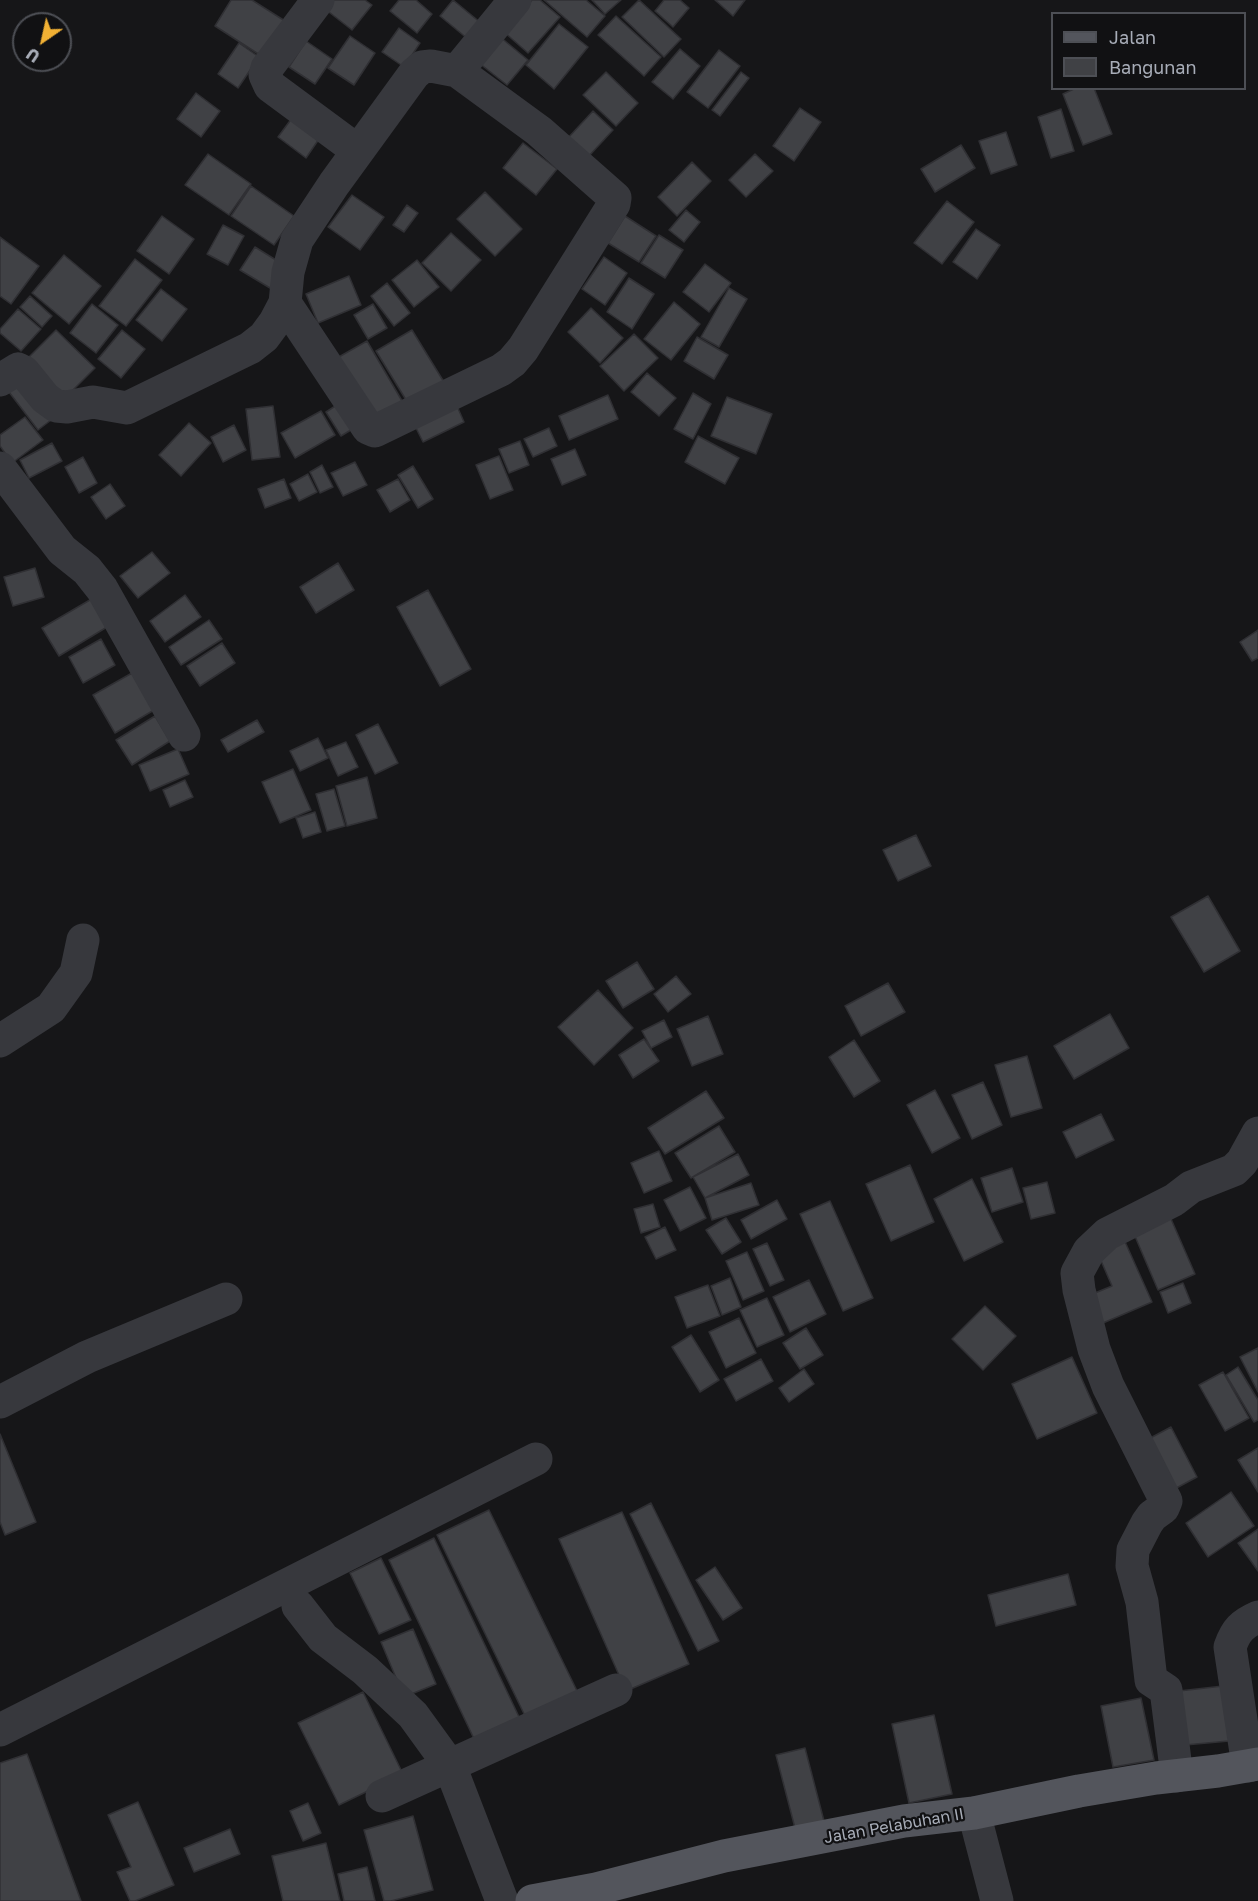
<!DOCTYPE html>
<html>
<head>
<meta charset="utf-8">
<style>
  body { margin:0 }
  #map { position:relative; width:1258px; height:1901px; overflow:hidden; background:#161618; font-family:"Golos Text",sans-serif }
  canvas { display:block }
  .legend { position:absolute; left:1051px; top:12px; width:195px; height:78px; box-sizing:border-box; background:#111113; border:2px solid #4d4f55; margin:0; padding:8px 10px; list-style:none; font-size:18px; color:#a8adb8 }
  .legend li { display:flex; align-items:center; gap:12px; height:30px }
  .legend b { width:30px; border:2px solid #4d4f55 }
  .north { position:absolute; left:12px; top:12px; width:60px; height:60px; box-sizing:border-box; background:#111113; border:2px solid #4d4f55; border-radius:50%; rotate:214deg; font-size:16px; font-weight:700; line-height:24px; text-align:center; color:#a8adb8 }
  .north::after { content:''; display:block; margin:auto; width:21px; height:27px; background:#f2b134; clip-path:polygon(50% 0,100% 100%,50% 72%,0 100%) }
</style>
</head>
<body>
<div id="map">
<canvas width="1258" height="1901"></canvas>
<ul class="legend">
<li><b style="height:8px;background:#53555c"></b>Jalan</li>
<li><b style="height:16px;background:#404145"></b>Bangunan</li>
</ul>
<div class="north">U</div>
</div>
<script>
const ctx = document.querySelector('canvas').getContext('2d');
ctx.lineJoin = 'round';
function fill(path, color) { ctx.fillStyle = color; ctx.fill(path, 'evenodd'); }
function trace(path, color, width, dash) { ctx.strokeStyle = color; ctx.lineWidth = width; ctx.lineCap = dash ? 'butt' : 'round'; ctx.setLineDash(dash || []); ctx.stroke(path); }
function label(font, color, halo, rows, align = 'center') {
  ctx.font = font + ' "Golos Text",sans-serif'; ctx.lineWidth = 4.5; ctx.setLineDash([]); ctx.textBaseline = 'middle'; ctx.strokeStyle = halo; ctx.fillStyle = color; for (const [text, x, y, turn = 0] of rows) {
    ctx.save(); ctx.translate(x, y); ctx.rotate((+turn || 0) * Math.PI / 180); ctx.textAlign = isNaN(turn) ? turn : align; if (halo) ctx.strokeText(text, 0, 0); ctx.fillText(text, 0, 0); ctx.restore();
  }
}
const building = new Path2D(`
  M231 0H252L285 21 263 57 215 26Z
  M331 0H365L372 5 352 30 325 9Z
  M399 0H416L432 14 417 33 390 11Z
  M453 0 487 28 474 44 440 16Z
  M532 0H540L560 17 528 53 504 32Z
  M544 0H586L605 16 587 37Z
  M592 0H621L605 14Z
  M639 0 681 39 664 57 622 17Z
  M664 0H680L689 8 673 27 655 11Z
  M715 0H745L733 16Z
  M616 16 661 57 644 76 598 35Z
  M559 24 588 47 554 89 526 65Z
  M399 28 420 43 404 67 382 52Z
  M350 36 375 53 354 85 328 68Z
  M499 36 528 60 507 85 479 63Z
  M306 41 332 59 315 84 289 67Z
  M239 43 259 57 238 88 218 74Z
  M680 49 700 66 673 99 652 82Z
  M719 50 740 66 708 108 687 92Z
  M606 72 638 103 616 126 583 95Z
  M741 72 749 78 720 116 712 110Z
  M1076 88H1094L1112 134 1083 145 1063 94Z
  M196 93 220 111 201 137 177 119Z
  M800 108 821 122 794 161 773 146Z
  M1061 109 1074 151 1051 158 1038 117Z
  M593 111 613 130 588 157 567 139Z
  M292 118 319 139 306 158 278 137Z
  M1006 132 1017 165 991 174 979 141Z
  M523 143 557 169 536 195 503 168Z
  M961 145 975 168 935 192 921 169Z
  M208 154 251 184 229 215 185 185Z
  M755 154 773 171 746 197 729 180Z
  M692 162 711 181 677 216 658 197Z
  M251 186 294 216 274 245 231 216Z
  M485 192 522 229 495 256 457 219Z
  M352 195 384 217 360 250 328 227Z
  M947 201 974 222 942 264 914 243Z
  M407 205 418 213 404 232 393 225Z
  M686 210 700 222 684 242 669 230Z
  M162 216 194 239 169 274 137 251Z
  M625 216 656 236 639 262 608 243Z
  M223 225 244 236 228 265 207 254Z
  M976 229 1000 245 977 279 953 262Z
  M451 233 481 260 451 291 422 263Z
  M659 235 683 250 665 278 641 263Z
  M0 237 39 266 11 304 0 296Z
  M255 247 284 265 270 288 240 270Z
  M64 255 101 286 69 324 32 293Z
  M604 257 627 273 605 305 582 289Z
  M135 259 162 280 126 326 99 306Z
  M417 260 439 287 414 307 392 280Z
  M705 264 731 283 709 312 683 292Z
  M349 276 361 305 318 323 306 294Z
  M629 278 654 294 632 329 607 312Z
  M387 283 410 313 394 326 371 296Z
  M729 288 747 299 719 347 701 337Z
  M161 289 187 309 162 341 136 320Z
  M30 296 52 316 42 327 20 307Z
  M674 302 700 324 671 360 644 339Z
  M92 304 118 325 96 353 70 333Z
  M373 304 387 328 368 339 354 315Z
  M591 308 623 338 600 363 568 332Z
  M18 309 41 329 21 351 0 333V329Z
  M56 330 95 368 61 402 23 363Z
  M122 330 145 349 121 378 98 359Z
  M412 330 447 387 411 408 376 351Z
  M634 334 658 358 624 391 600 366Z
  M697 337 728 355 714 379 684 361Z
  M367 341 405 406 374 424 337 358Z
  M647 373 676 398 659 416 631 392Z
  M27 379 55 417 38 430 9 392Z
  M693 393 711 404 693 439 674 429Z
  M608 395 618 419 569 440 559 416Z
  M453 397 464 422 423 442 411 418Z
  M727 397 772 414 756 454 711 436Z
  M343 401 359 425 341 436 326 412Z
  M273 406 280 457 252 460 246 409Z
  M321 411 335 435 295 458 281 433Z
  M25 417 43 440 12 463 0 446V435Z
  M189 423 211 443 181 476 159 455Z
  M234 425 246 450 223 462 211 437Z
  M549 428 557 446 533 457 524 439Z
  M698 436 739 458 725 484 685 462Z
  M520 441 529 465 509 473 499 449Z
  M52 443 62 461 29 478 20 460Z
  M575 449 586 475 562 485 551 459Z
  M499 456 513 490 490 499 476 465Z
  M83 457 97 483 79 493 65 467Z
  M355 462 367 485 343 496 331 473Z
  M322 465 333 487 320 493 310 472Z
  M413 466 433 499 418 508 398 475Z
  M308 474 317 492 299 501 290 484Z
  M284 479 291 498 265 508 258 489Z
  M398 479 410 500 390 512 377 490Z
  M110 484 125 506 106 519 91 497Z
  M152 552 170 573 138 598 120 576Z
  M338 563 354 590 316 613 300 587Z
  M35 568 44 597 13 606 4 577Z
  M428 590 471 669 440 686 397 607Z
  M185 595 201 617 165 642 150 621Z
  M95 597 112 624 59 656 42 628Z
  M209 620 222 639 181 665 169 647Z
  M1258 630V658L1252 661 1240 642Z
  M101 639 115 665 83 683 69 657Z
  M222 643 235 663 200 686 187 666Z
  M132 673 154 710 115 733 93 695Z
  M155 716 170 741 132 765 116 740Z
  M257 720 264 732 228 752 221 740Z
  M378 724 398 763 375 774 356 735Z
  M318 738 328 758 300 771 290 751Z
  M346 742 358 767 338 776 326 750Z
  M178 749 189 774 150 791 139 765Z
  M293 769 311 810 280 823 262 782Z
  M367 777 377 818 347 826 336 786Z
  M185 780 193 797 170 807 163 790Z
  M334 789 345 826 327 831 316 794Z
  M315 812 321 832 303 838 296 818Z
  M916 835 931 866 898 881 883 850Z
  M1208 896 1240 951 1204 972 1171 917Z
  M637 962 654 989 623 1008 606 981Z
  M676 976 691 994 668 1012 654 994Z
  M888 983 905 1012 861 1036 845 1006Z
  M598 990 633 1028 594 1065 558 1027Z
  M1110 1014 1129 1048 1074 1079 1054 1046Z
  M708 1016 723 1054 692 1066 677 1029Z
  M664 1020 672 1037 651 1048 642 1031Z
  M644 1039 659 1061 633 1078 619 1055Z
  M854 1040 880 1081 854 1097 829 1057Z
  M1027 1056 1042 1108 1011 1117 995 1065Z
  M983 1082 1002 1125 972 1139 952 1095Z
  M935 1090 960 1138 932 1153 907 1105Z
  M706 1091 724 1118 665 1154 648 1128Z
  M1101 1114 1114 1140 1076 1158 1063 1132Z
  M719 1126 735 1152 691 1178 675 1153Z
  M659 1151 672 1181 644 1193 631 1163Z
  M738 1154 749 1175 705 1198 693 1177Z
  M910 1165 934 1222 891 1241 866 1184Z
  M1012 1168 1023 1202 992 1212 981 1178Z
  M972 1179 1003 1242 964 1261 934 1199Z
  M1047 1182 1055 1213 1031 1219 1023 1188Z
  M751 1183 759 1205 712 1220 705 1198Z
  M690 1187 706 1218 680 1231 664 1200Z
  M777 1200 787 1219 751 1239 741 1220Z
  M830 1201 873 1298 843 1311 800 1214Z
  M653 1204 660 1227 641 1233 634 1209Z
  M1168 1212 1195 1274 1158 1290 1131 1227Z
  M726 1218 741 1242 722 1254 706 1230Z
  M665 1227 676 1250 656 1259 645 1237Z
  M1122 1235 1152 1302 1103 1323 1090 1295 1112 1286 1095 1247Z
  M767 1243 784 1280 770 1286 753 1249Z
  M747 1252 764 1291 743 1300 726 1261Z
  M730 1278 741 1307 722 1315 711 1286Z
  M809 1280 826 1314 790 1332 773 1297Z
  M1183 1283 1191 1303 1168 1313 1160 1292Z
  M708 1285 720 1316 687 1328 675 1297Z
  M767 1298 784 1335 757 1347 740 1310Z
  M985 1306 1016 1336 983 1370 952 1339Z
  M739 1318 756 1353 726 1368 709 1332Z
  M806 1328 823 1355 800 1369 783 1343Z
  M691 1335 719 1380 700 1392 672 1347Z
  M1258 1348V1392L1240 1357Z
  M1072 1357 1097 1413 1037 1439 1012 1384Z
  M761 1359 773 1381 736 1401 724 1379Z
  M1238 1367 1258 1400V1420L1254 1422 1226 1375Z
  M804 1369 814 1384 789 1402 779 1388Z
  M1223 1372 1249 1418 1225 1431 1199 1385Z
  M1171 1427 1197 1477 1167 1493 1141 1443Z
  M0 1434 36 1522 5 1535 0 1522Z
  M1258 1448V1492L1238 1460Z
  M1231 1492 1254 1526 1208 1557 1186 1523Z
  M651 1503 719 1641 698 1651 630 1514Z
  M489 1510 580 1697 528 1722 437 1535Z
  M622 1512 689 1664 626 1691 559 1539Z
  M1258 1529V1571L1238 1543Z
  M434 1538 521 1721 476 1743 389 1560Z
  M381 1558 411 1620 379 1634 350 1573Z
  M715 1567 742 1608 723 1620 696 1580Z
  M1068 1574 1076 1605 996 1626 988 1595Z
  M413 1629 436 1684 404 1697 381 1642Z
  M1223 1686 1229 1741 1185 1745 1179 1691Z
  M363 1692 403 1774 339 1805 298 1723Z
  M1141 1698 1154 1760 1113 1767 1101 1706Z
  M934 1715 952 1794 909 1803 892 1724Z
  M805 1748 824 1821 795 1828 776 1755Z
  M27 1754 81 1901H0V1763Z
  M138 1802 174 1885 135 1901H130L117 1872 131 1867 108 1815Z
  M308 1803 321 1833 303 1841 290 1811Z
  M413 1816 433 1890 391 1901H384L364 1830Z
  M230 1829 240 1854 194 1872 184 1848Z
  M326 1843 340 1901H283L272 1856Z
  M367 1867 375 1901H344L338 1874Z`);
fill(building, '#404145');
trace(building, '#303034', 1.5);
trace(new Path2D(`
  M318 0 267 68 265 75 270 86 358 151
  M457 71 515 0
  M0 380 18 369 24 372 45 398 56 406 67 407 93 402 127 408 250 348 264 337 275 322 285 303 288 272 297 240 334 184 414 74 422 67 431 66 457 71 539 131 615 198 614 204 523 349 512 362 501 370 375 431 368 428 285 303
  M0 468 62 550 87 570 102 589 184 735
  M0 1041 51 1008 76 973 83 940
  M0 1402 87 1357 226 1299
  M298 1606 323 1638 365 1670 413 1715 450 1766 502 1901
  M0 1730 536 1459
  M1248 1766 1230 1647C1236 1630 1242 1624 1258 1617
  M1177 1776 1166 1690 1151 1680 1142 1602 1132 1566 1133 1550 1147 1523 1152 1516 1163 1508 1166 1501 1108 1386 1094 1349 1079 1290 1077 1273 1089 1251 1107 1234 1174 1200 1191 1187 1234 1170 1242 1162 1258 1133
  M382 1796 616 1690
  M974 1813 997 1901`), '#37383d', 33);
trace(new Path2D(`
  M532 1901 596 1889 724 1856 904 1821 974 1813 1079 1791 1156 1778 1218 1771 1258 1764`), '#53555c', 33);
label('16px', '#a8adb8', '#111113', [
  ["Jalan Pelabuhan II",894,1826,-10]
]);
</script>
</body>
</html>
